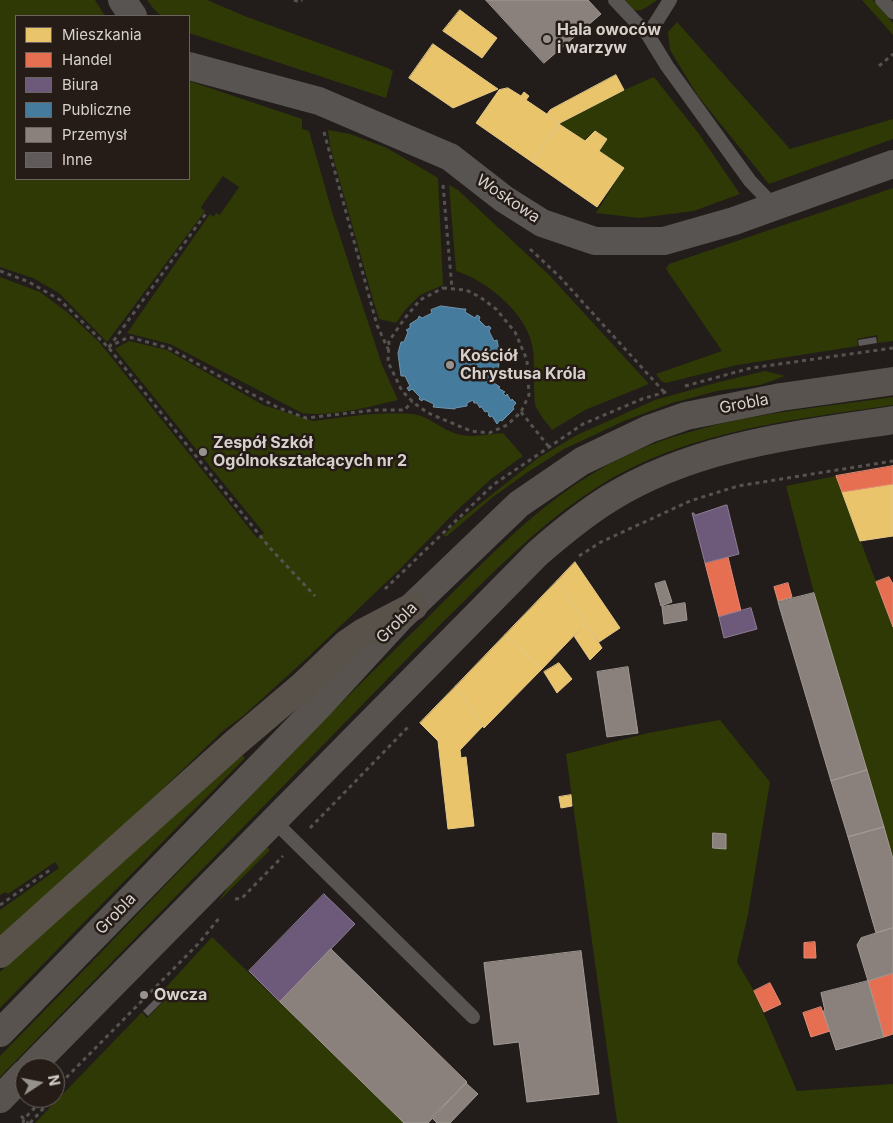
<!DOCTYPE html>
<html>
<head>
<meta charset="utf-8">
<style>
  body { margin:0 }
  #map { position:relative; width:893px; height:1123px; overflow:hidden; background:#221d1a; font-family:Inter,sans-serif }
  canvas { display:block }
  .legend { position:absolute; left:15px; top:15px; width:175px; height:165px; box-sizing:border-box; background:#251c17; border:1px solid #6c6460; margin:0; padding:6px 9px; list-style:none; font-size:15px; color:#d7d1cd }
  .legend li { display:flex; align-items:center; gap:10px; height:25px }
  .legend b { width:25px; border:1px solid #6c6460 }
  .north { position:absolute; left:15px; top:1058px; width:50px; height:50px; box-sizing:border-box; background:#251c17; border:1px solid #6c6460; border-radius:50%; rotate:79deg; font-size:14px; font-weight:700; line-height:20px; text-align:center; color:#d7d1cd }
  .north::after { content:''; display:block; margin:auto; width:18px; height:22px; background:#98928e; clip-path:polygon(50% 0,100% 100%,50% 72%,0 100%) }
</style>
</head>
<body>
<div id="map">
<canvas width="893" height="1123"></canvas>
<ul class="legend">
<li><b style="height:14px;background:#e9c46a"></b>Mieszkania</li>
<li><b style="height:14px;background:#e76f51"></b>Handel</li>
<li><b style="height:14px;background:#6d597a"></b>Biura</li>
<li><b style="height:14px;background:#457b9d"></b>Publiczne</li>
<li><b style="height:14px;background:#8a817c"></b>Przemysł</li>
<li><b style="height:14px;background:#605b5a"></b>Inne</li>
</ul>
<div class="north">N</div>
</div>
<script>
const ctx = document.querySelector('canvas').getContext('2d');
ctx.lineJoin = 'round';
function fill(path, color) { ctx.fillStyle = color; ctx.fill(path, 'evenodd'); }
function trace(path, color, width, dash) { ctx.strokeStyle = color; ctx.lineWidth = width; ctx.lineCap = dash ? 'butt' : 'round'; ctx.setLineDash(dash || []); ctx.stroke(path); }
function label(font, color, halo, rows, align = 'center') {
  ctx.font = font + ' Inter,sans-serif'; ctx.lineWidth = 5; ctx.setLineDash([]); ctx.textBaseline = 'middle'; ctx.strokeStyle = halo; ctx.fillStyle = color; for (const [text, x, y, turn = 0] of rows) {
    ctx.save(); ctx.translate(x, y); ctx.rotate((+turn || 0) * Math.PI / 180); ctx.textAlign = isNaN(turn) ? turn : align; if (halo) ctx.strokeText(text, 0, 0); ctx.fillText(text, 0, 0); ctx.restore();
  }
}
fill(new Path2D(`
  M0 0H95L105 16H16V179H189V81L302 119V129L309 131 333 215 382 365 398 400C367 407 333 417 302 413L170 344 127 333 210 214 214 217 216 213 220 215 239 187 223 176 203 204 201 208 205 211 107 342 59 293 33 278 0 267Z
  M147 0H207L247 17 388 68 393 71 386 98 189 33V16H161L153 8Z
  M615 0H657C636 15 638 13 615 0Z
  M862 0H873L893 23V35Z
  M677 22 790 149 893 119V139L769 184 698 96 670 50 668 32Z
  M654 77 699 134 740 194 694 211 639 218 596 213 624 168 599 151 607 139 595 131 590 137 588 136 585 141 559 124 624 90Z
  M328 130 350 134 387 148 438 178 443 285 420 295 405 310 396 323 379 319 374 303 330 146Z
  M449 185 458 190 549 275 649 384 585 410 552 430C547 423 540 415 536 407 533 401 535 362 533 350 529 315 488 281 456 271Z
  M893 188V341L878 343 877 335 857 339 858 346 737 365 666 383 661 381 656 374 722 351 666 269 669 264Z
  M0 277 40 292 67 312 99 342 257 538 264 533 115 349 129 341 167 350 263 405 313 421C345 417 381 411 413 414 428 416 440 428 454 433 471 439 486 434 503 433L523 456 491 479 454 513 399 570 306 659 243 716 224 730 107 842 0 937V910L59 868 55 862 8 894 6 892 0 895Z
  M765 371 785 376 760 385 717 391 672 403 624 421 564 449 528 472 493 497 447 536H443L457 522 538 458 577 435 655 400 719 382Z
  M893 397V405C792 420 684 431 596 488 536 526 487 579 437 628L0 1077V1056C59 996 118 935 176 874 256 791 334 708 417 628 480 567 540 498 619 459 703 417 802 410 893 397Z
  M836 476 893 627V862L814 593 786 486Z
  M720 720 770 782 748 914 737 962 754 991 797 1091 893 1084V1123H618L617 1121 566 754 648 733Z
  M241 754 245 758 0 1008V972Z
  M267 847 270 850 219 901 230 884Z
  M212 937 404 1123H35L142 1012 147 1018 165 1000 160 994Z`), '#2f3905');
const homes = new Path2D(`
  M460 10 497 38 482 58 443 31Z
  M433 44 498 89 453 108 409 78Z
  M616 75 624 90 560 123 547 114 550 110Z
  M508 88 521 96 524 92 529 96 526 100 560 123 532 162 476 123 499 90Z
  M559 124 585 141 595 131 607 139 599 151 624 168 597 207 532 162Z
  M893 484V536L860 541 842 492Z
  M575 562 620 628 599 642 557 581Z
  M557 581 586 623 542 669 505 635Z
  M586 623 602 648 590 660 574 636Z
  M505 635 542 669 484 728 456 686Z
  M559 663 572 679 557 693 544 672Z
  M456 686 483 726 460 750 461 758 466 757 474 826 448 829 438 741 420 723Z
  M571 795 572 806 561 808 559 797Z`);
fill(homes, '#e9c46a');
trace(homes, '#e4c888', 1);
const shops = new Path2D(`
  M893 466V484L842 492 836 476Z
  M728 557 741 611 719 617 705 563Z
  M889 577 893 584V627L876 582Z
  M788 583 792 597 778 601 774 587Z
  M815 942 816 958H804V943Z
  M893 973V1034L884 1037 868 981Z
  M770 983 781 1004 764 1012 754 991Z
  M821 1007 830 1031 811 1037 803 1013Z`);
fill(shops, '#e76f51');
trace(shops, '#e28c76', 1);
const offices = new Path2D(`
  M726 505H727L739 554 705 563 692 513H694L695 515Z
  M751 608 757 629 724 638 719 617Z
  M324 894 355 924 280 1002 249 971Z`);
fill(offices, '#6d597a');
trace(offices, '#8d7d93', 1);
const public = new Path2D(`
  M441 306 463 309H466L465 312 475 318 477 315 480 317 479 320 486 327 489 326 491 328 489 331 494 341 497 340 501 361 499 362 498 374H495L493 379 495 381 494 383 500 387 498 388 505 392 503 393 506 396 507 394 511 401 512 399 516 403 513 407 514 409 502 421 500 420 497 424 492 416 490 417 488 415 489 414 487 411 485 412 481 406 480 408 477 403H474L473 400 467 403V406L455 408V409L433 407 434 404 423 399 422 401 419 399 420 397 412 389 409 391 407 388 410 386 405 376H401L398 353 401 342H404L408 332 406 330 410 328V324L418 319 419 316 422 318 432 313 431 310Z`);
fill(public, '#457b9d');
trace(public, '#7195ab', 1);
const industry = new Path2D(`
  M486 0H588L601 14 544 63Z
  M665 581 672 602 661 606 655 584Z
  M814 593 867 770 831 781 778 602Z
  M685 603 687 620 664 624 662 607Z
  M628 667 638 733 607 737 597 672Z
  M867 770 884 827 848 837 831 781Z
  M884 827 893 859V928L876 933 848 837Z
  M713 833 726 834V849L713 848Z
  M893 928V973L868 981 857 945 861 938Z
  M331 949 467 1082 428 1123H404L280 1002Z
  M581 951 599 1094 527 1102 519 1042 494 1045 484 963Z
  M868 981 884 1037 836 1050 823 1011H825L821 993Z
  M466 1083 478 1094 450 1123H437L432 1118Z`);
fill(industry, '#8a817c');
trace(industry, '#a19994', 1);
fill(new Path2D(`
  M876 337 877 343 859 346 858 340Z
  M159 995 164 1000 148 1016 143 1011Z`), '#605b5a');
trace(new Path2D(`
  M294 0 300 2 302 0
  M879 66 893 54
  M324 132 377 325 388 349
  M443 185 452 289
  M530 249 559 276 664 392
  M0 271 29 282 60 300 108 347 270 548 315 596
  M443 288 466 290 480 297 496 309 515 332 527 360 529 395 521 412 507 425 489 433 471 431 428 413 414 403 402 391 388 362 389 341 405 318 420 300Z
  M108 347 129 337 169 348 248 392 279 408 306 418 375 410H405L412 401
  M109 347 207 212
  M685 386 751 368 893 348
  M521 412 549 447
  M579 556 601 542 690 501 738 486 893 461
  M385 589 493 485 583 424 642 399 669 391
  M310 828 410 725
  M235 899 242 898 283 856
  M0 905 50 870
  M55 1089 199 943 220 917
  M21 1116 28 1123
  M23 1123 24 1119 44 1098
  M30 1123 53 1098`), '#555250', 3, [4, 4]);
trace(new Path2D(`
  M615 0 648 35 667 66 750 181 775 207
  M882 0 893 12
  M648 35 670 0
  M273 820 473 1017`), '#585452', 14);
trace(new Path2D(`
  M122 0 133 16
  M189 66 319 101 450 157 504 199 542 223 595 241H664L734 221 893 164`), '#585452', 28);
trace(new Path2D(`
  M0 1033 318 707 399 619 519 504 582 461 649 429 686 416 781 397 893 381
  M30 1068 538 553C561 533 584 514 610 498 696 445 796 435 893 420
  M0 1099 25 1073`), '#58534e', 28);
trace(new Path2D(`
  M0 954 235 743 301 687 346 644 362 633 414 606`), '#58524a', 28);
for (const [x, y, r, color] of [
  [547,39,5,"#98928e"],
  [450,365,5,"#98928e"],
  [203,452,5,"#98928e"],
  [144,995,5,"#98928e"]
]) { const dot = new Path2D(); dot.arc(x, y, r, 0, 2 * Math.PI); ctx.fillStyle = color; ctx.fill(dot); trace(dot, '#251c17', 2); }
label('bold 16px', '#d7d1cd', '#251c17', [
  ["Hala owoców",557,30],
  ["i warzyw",557,48],
  ["Kościół",460,356],
  ["Chrystusa Króla",460,374],
  ["Zespół Szkół",213,443],
  ["Ogólnokształcących nr 2",213,461],
  ["Owcza",154,995]
], 'left');
label('16px', '#d7d1cd', '#251c17', [
  ["Woskowa",508,199,34],
  ["Grobla",744,404,-11],
  ["Grobla",397,623,-45],
  ["Grobla",116,914,-46]
]);
</script>
</body>
</html>
